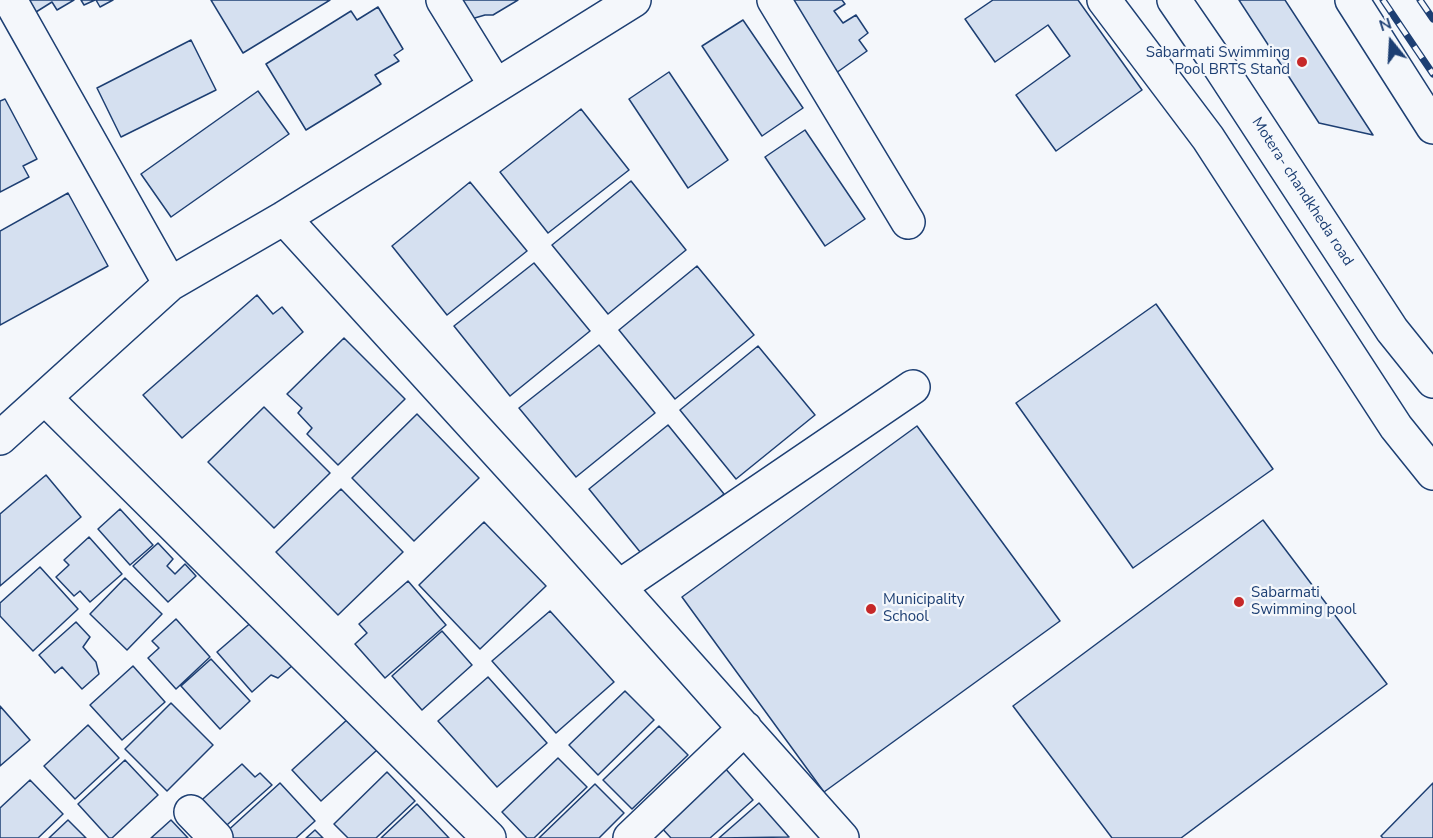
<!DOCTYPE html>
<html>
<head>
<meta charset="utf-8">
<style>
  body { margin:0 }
  #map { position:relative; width:1433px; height:838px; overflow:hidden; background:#f4f7fb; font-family:"Nunito Sans",sans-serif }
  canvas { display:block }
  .north { position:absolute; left:1361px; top:12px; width:60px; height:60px; -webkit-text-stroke:4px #f4f7fb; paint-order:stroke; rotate:342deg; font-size:16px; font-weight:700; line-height:24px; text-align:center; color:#1d3f73 }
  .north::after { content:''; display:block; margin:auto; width:21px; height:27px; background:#1d3f73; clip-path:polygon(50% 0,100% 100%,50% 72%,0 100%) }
</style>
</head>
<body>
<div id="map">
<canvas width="1433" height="838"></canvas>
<div class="north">N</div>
</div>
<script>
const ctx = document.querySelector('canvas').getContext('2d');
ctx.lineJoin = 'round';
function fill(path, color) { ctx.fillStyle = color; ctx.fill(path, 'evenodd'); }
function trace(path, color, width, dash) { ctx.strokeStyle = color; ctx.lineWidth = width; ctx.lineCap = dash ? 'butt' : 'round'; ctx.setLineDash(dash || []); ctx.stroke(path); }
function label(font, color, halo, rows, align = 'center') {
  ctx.font = font + ' "Nunito Sans",sans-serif'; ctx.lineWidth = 4.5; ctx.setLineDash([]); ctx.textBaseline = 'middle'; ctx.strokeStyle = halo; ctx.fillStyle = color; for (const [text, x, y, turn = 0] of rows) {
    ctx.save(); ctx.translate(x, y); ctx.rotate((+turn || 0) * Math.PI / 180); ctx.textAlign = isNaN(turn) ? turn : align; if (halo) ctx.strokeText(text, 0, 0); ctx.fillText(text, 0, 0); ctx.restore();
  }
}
const building = new Path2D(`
  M29 0H74L57 10 52 2 36 12Z
  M81 0H95L84 5Z
  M96 0H113L100 7Z
  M211 0H330L243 53Z
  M448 0H518L493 15H485L461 22Z
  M786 0H842L845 4 834 11 843 23 856 15 868 33 859 40 867 51 836 73Z
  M993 0H1078L1142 90 1056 151 1016 95 1070 56 1048 25 995 62 965 19Z
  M1239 0H1285L1373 135 1319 123Z
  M378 7 403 49 394 55 399 61 375 75 381 84 306 130 266 64 351 11 357 20Z
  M743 20 803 108 762 136 702 46Z
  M191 40 216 90 121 137 97 88Z
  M669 72 728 160 688 188 629 99Z
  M258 91 289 134 171 217 141 174Z
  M5 99 37 159 23 166 29 177 0 192V101Z
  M581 109 629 170 548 233 500 172Z
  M805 130 865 219 825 246 765 157Z
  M631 181 686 250 608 314 552 245Z
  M470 182 527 251 447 315 392 246Z
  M68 193 108 266 0 325V231Z
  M534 263 590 331 510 396 454 326Z
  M697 266 754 335 675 399 619 330Z
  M257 295 273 314 282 307 303 332 182 438 143 395Z
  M1156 304 1273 469 1133 568 1016 403Z
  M344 338 405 399 338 465 307 434 312 428 298 413 302 408 287 394Z
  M599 345 655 413 576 477 519 408Z
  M758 346 815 415 736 479 680 410Z
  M264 407 330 473 274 528 208 462Z
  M417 414 479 478 414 541 352 478Z
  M668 425 724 494 645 558 589 489Z
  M917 426 1060 621 824 792 682 597Z
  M46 475 81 517 0 586V514Z
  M341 489 403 552 338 615 276 552Z
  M120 509 153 545 130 565 98 529Z
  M1263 520 1387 684 1181 838H1112L1013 706Z
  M484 522 546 586 480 649 419 585Z
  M89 537 122 574 90 602 80 591 74 596 56 577 69 565 64 560Z
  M158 543 173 559 167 566 175 574 185 564 196 576 168 602 133 566Z
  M40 567 78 609 33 651 0 616V603Z
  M125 578 162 614 127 650 90 614Z
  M408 581 446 625 385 678 355 644 367 633 359 624Z
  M550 611 614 682 556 733 492 661Z
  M176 619 210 657 176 689 148 658 159 648 152 641Z
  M254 620 293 665 278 678 271 675 252 692 217 652Z
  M76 622 90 637 83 647 96 662 99 674 82 689 62 667 55 673 39 655Z
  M442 631 472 665 422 710 392 676Z
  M211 659 250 701 220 729 181 686Z
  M133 666 165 702 122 740 90 705Z
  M488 677 547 743 497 787 438 721Z
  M625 691 654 720 598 775 569 745Z
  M171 703 213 745 167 791 125 749Z
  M0 706 30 740 0 766Z
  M349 718 377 750 321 801 292 770Z
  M88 725 119 758 75 799 44 766Z
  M659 726 688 755 632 809 603 780Z
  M558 758 587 787 534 838H527L502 812Z
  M125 760 158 795 112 838H109L78 804Z
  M242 764 255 777 260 773 272 785 219 832 195 806Z
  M724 767 753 800 710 838H671L659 825Z
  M387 772 415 801 376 838H348L334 824Z
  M30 780 63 814 38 838H0V808Z
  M280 783 315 821 296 838H227L224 834Z
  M1433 783V838H1383L1381 836Z
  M595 784 624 813 599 838H539Z
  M759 803 789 837 719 838Z
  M417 804 449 838H381Z
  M68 820 86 838H49Z
  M171 820 188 838H151Z
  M315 830 323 838H306Z`);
fill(building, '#d5e0f0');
trace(building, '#1d3f73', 1.5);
const street = new Path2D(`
  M10 0 170 284
  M443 0 496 86
  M774 0 908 222
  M1104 0 1208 138 1396 427 1433 473
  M284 218 559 520 842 838
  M45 398 489 838
  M0 438 170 284 284 218 634 0
  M619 587 913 387
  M191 812 216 838
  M630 838 745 728`);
const primary = new Path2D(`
  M1174 0 1220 67 1392 330 1433 381
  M1352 0 1433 127`);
trace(street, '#1d3f73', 36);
trace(primary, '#1d3f73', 36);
trace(street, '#f4f7fb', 33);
trace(primary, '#f4f7fb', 33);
const rail = new Path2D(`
  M1383 0 1433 74
  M1420 0 1433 19`);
trace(rail, '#1d3f73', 7);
trace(rail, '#f4f7fb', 4.5, [14]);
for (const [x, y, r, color] of [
  [1302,62,6,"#c62828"],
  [1239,602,6,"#c62828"],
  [871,609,6,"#c62828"]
]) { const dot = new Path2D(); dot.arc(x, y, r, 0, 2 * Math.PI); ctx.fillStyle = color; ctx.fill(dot); trace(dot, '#f4f7fb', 2); }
label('15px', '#1d3f73', '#f4f7fb', [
  ["Sabarmati Swimming",1290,53,"right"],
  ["Pool BRTS Stand",1290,70,"right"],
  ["Sabarmati",1251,593],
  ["Swimming pool",1251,610],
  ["Municipality",883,600],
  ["School",883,617]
], 'left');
label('15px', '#1d3f73', '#f4f7fb', [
  ["Motera- chandkheda road",1302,192,57]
]);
</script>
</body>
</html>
